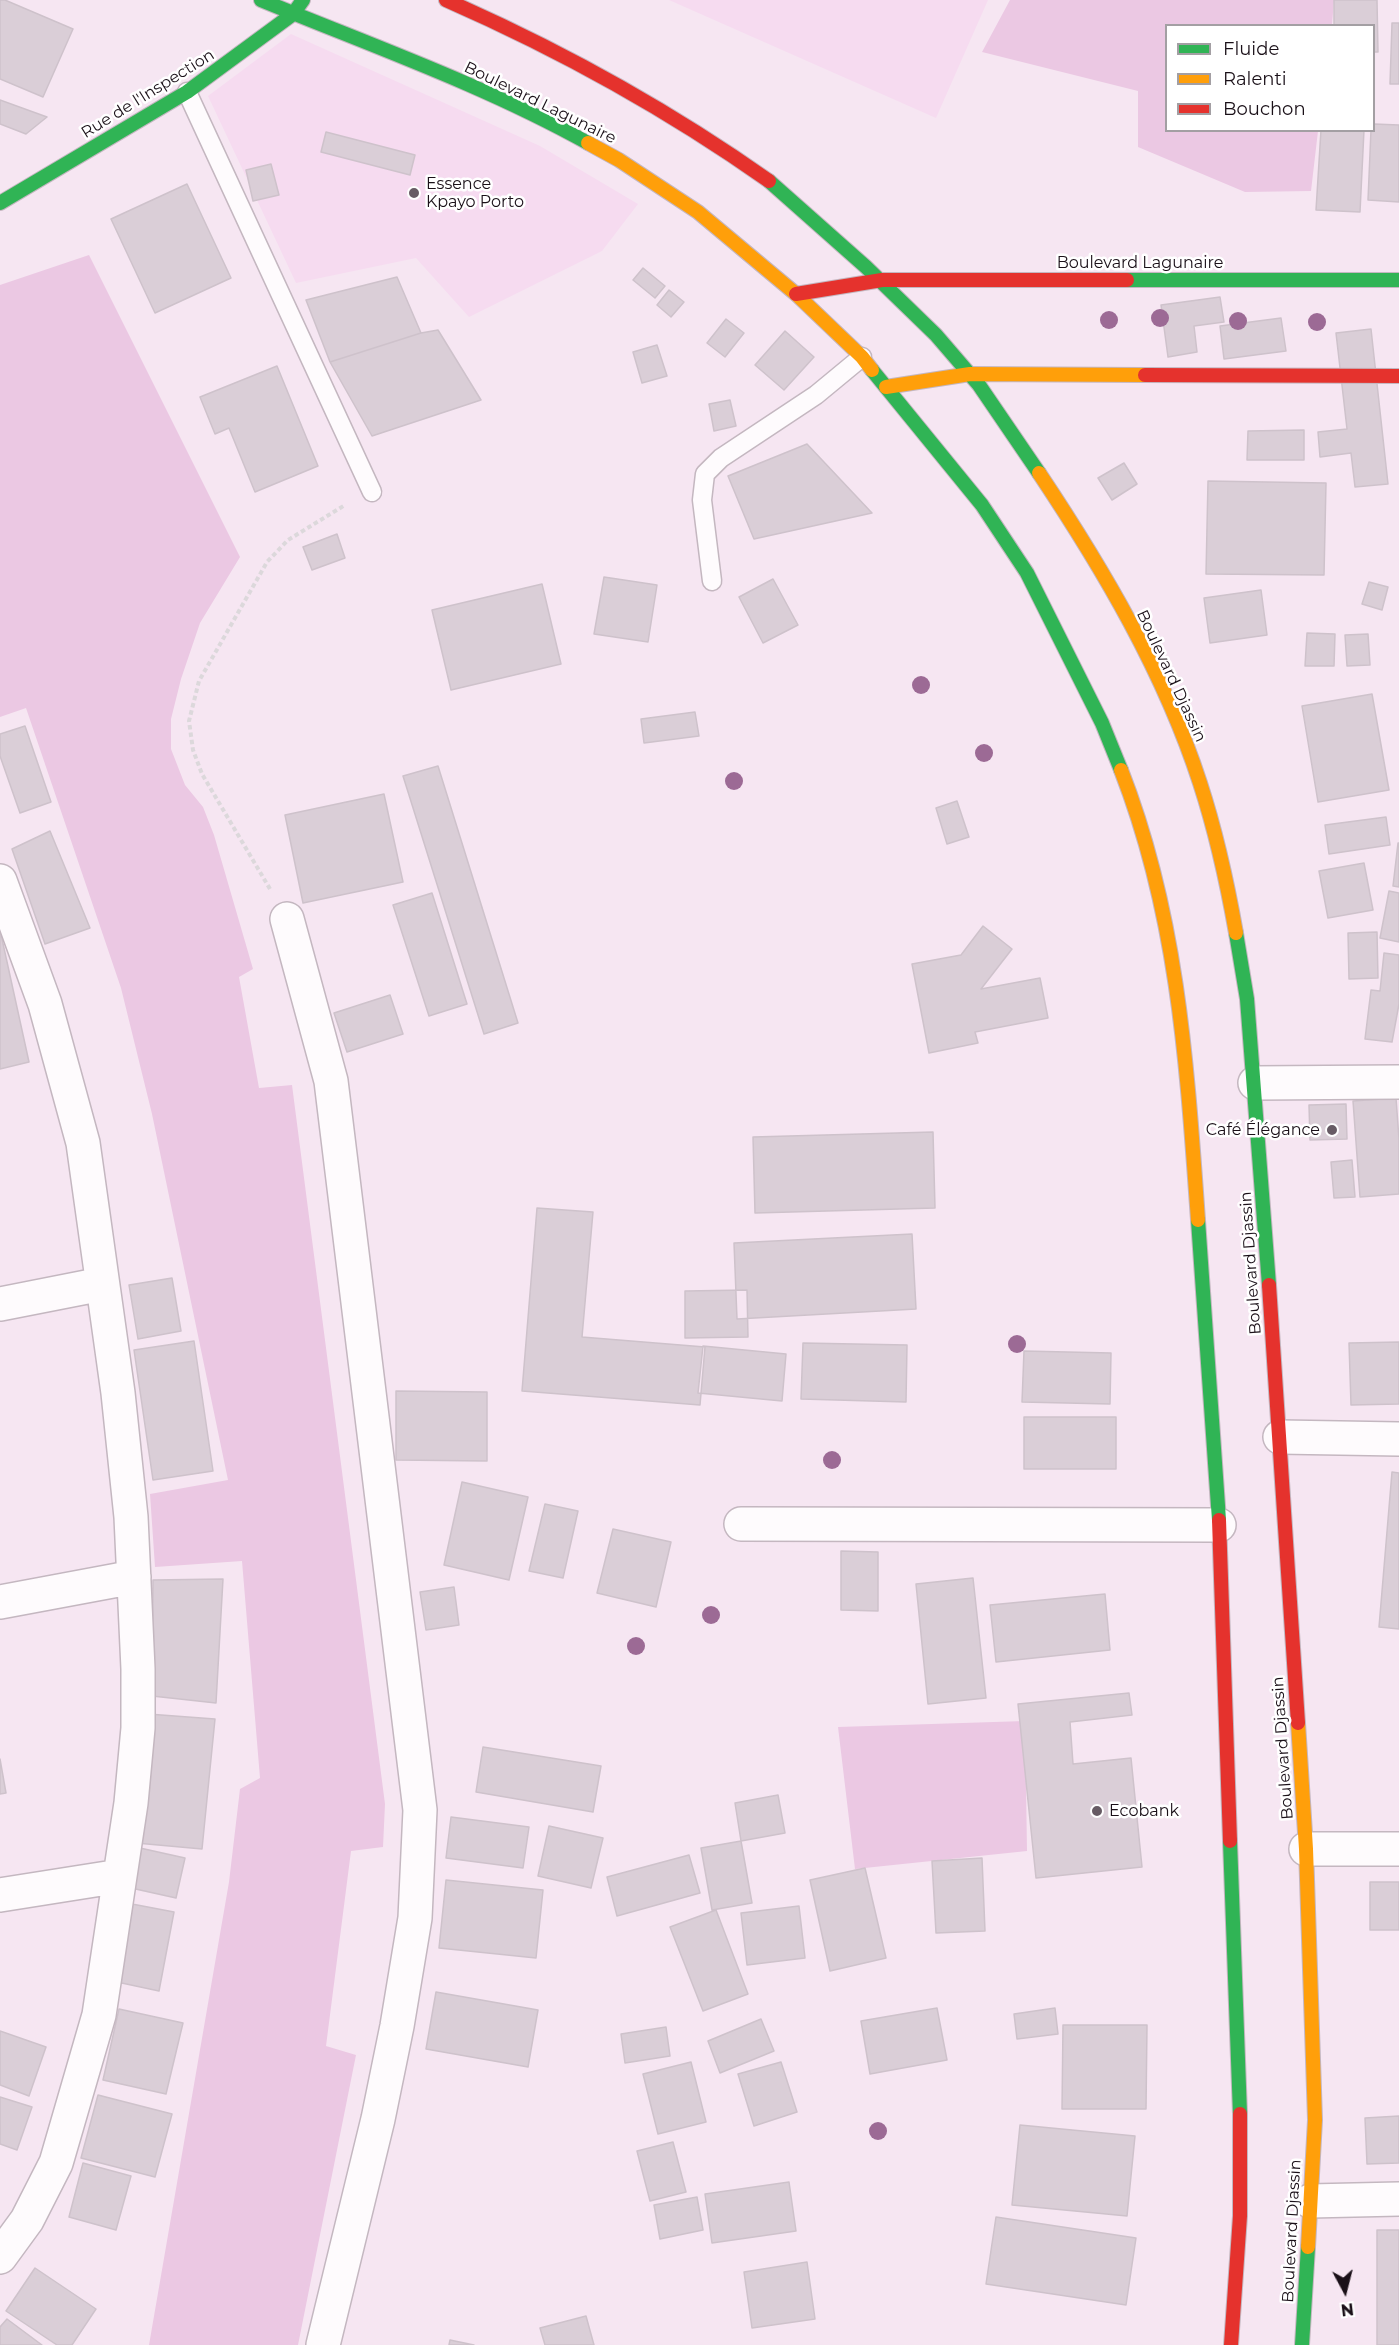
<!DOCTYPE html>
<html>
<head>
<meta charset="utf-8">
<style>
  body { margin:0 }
  #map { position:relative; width:1399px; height:2345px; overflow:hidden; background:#f6e6f2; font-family:Montserrat,sans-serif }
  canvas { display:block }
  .legend { position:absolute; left:1165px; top:24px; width:210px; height:108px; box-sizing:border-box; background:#fff; border:2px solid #a39fa3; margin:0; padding:8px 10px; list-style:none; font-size:18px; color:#1a1018 }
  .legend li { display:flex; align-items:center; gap:12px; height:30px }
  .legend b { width:30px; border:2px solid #a39fa3 }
  .north { position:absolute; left:1315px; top:2261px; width:60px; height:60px; -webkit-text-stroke:4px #fff; paint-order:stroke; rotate:173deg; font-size:16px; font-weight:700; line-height:24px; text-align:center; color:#1a1018 }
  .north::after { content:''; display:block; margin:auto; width:21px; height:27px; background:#1a1018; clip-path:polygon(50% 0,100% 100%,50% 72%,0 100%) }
</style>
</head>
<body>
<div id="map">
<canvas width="1399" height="2345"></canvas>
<ul class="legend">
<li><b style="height:8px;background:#30b455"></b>Fluide</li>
<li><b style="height:8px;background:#ff9f0a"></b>Ralenti</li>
<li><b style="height:8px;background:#e5322d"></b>Bouchon</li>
</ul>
<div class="north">N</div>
</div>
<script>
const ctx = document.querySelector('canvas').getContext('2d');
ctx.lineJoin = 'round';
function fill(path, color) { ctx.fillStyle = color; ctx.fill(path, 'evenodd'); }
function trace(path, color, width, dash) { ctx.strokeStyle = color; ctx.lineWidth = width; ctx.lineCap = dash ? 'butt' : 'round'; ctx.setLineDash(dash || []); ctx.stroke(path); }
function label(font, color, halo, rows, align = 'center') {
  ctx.font = font + ' Montserrat,sans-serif'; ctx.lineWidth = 5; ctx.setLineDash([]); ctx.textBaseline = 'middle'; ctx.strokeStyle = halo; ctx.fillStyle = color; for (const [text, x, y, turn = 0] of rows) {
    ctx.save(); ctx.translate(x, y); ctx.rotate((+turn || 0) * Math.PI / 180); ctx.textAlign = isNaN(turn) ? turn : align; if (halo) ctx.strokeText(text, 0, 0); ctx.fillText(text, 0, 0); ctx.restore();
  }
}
fill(new Path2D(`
  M669 0H988L936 118Z
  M291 34 540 146 638 204 602 251 469 317 416 258 296 283 208 96Z`), '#f6dbf0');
fill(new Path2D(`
  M1010 0H1334L1332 25 1166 26V130L1318 131 1311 191 1245 192 1138 147V91L982 52Z
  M89 255 240 557 200 623 181 679 171 719V749L185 785 203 807 214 835 253 969 239 977 259 1088 292 1085 385 1804 383 1847 351 1851 326 2046 356 2055 298 2345H149L229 1882 240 1789 260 1778 242 1561 155 1567 150 1494 228 1480 152 1114 121 988 26 708 0 717V285Z
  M1025 1721 1027 1851 855 1869 838 1727Z`), '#ebc8e3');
const building = new Path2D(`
  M0 0H5L73 29 43 97 0 79Z
  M1334 0H1377L1378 52H1374V26H1334Z
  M1392 23H1399V84H1390Z
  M0 100 47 117 26 134 0 124Z
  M1374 124 1399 125V202L1368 200 1371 130H1374Z
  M1321 130H1364L1360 212 1316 210Z
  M326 132 415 155 410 175 321 152Z
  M271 164 279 195 253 201 246 170Z
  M187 184 231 278 155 313 111 219Z
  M643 268 665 286 655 298 633 280Z
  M397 277 421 333 330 362 306 300Z
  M669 290 684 302 671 317 657 305Z
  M1220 297 1224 322 1194 326 1197 352 1168 357 1161 305Z
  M1281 318 1286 351 1224 359 1220 326Z
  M726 319 744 333 725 357 707 343Z
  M1371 329 1388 484 1355 487 1351 453 1320 457 1318 432 1347 429 1336 333Z
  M438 330 481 400 372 436 330 362 421 333Z
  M785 331 814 357 784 390 755 365Z
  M657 345 667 376 642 383 633 352Z
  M277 366 318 466 255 492 229 428 215 434 200 397Z
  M730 400 736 426 714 431 709 404Z
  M1304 430V460H1247L1248 431Z
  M807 444 872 513 754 539 728 476Z
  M1124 463 1137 484 1112 500 1098 478Z
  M1208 481 1326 483 1324 575 1206 574Z
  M337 534 345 558 312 570 303 547Z
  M604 577 657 585 648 642 594 634Z
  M773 579 798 625 763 643 739 597Z
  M1369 582 1388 587 1382 610 1362 604Z
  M542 584 561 664 451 690 432 610Z
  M1261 590 1267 635 1210 643 1204 598Z
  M1307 633 1335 634 1334 666H1305Z
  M1368 634 1370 665 1347 666 1345 635Z
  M1372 694 1389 790 1318 802 1302 706Z
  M695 712 699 736 644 743 641 719Z
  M25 726 51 802 20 813 0 756V734Z
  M438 766 518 1023 484 1034 403 776Z
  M384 794 403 882 303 903 285 815Z
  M957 801 969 837 947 844 936 808Z
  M1386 817 1390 845 1329 854 1325 825Z
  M50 831 90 928 45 944 12 849Z
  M1398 843H1399V887L1393 886Z
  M1364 863 1373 910 1328 918 1319 871Z
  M1389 891 1399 893V942L1380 938Z
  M432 893 467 1004 429 1016 393 905Z
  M983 926 1012 949 981 989 1040 978 1048 1018 975 1032 978 1043 929 1053 912 964 961 955Z
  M0 930 29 1062 0 1069Z
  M1377 932 1378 978 1349 979 1348 933Z
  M1384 953 1399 955V1004L1392 1042 1365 1039 1371 990 1380 991Z
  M390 995 403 1034 347 1052 334 1013Z
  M1396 1098 1399 1139V1194L1360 1197 1353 1101Z
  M1346 1104 1347 1139 1310 1140 1309 1105Z
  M933 1132 935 1208 755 1213 753 1137Z
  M1352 1160 1355 1197 1334 1198 1331 1162Z
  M537 1208 593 1212 582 1337 705 1347 700 1405 522 1391Z
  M912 1234 916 1309 737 1319 734 1243Z
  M172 1278 181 1331 138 1339 129 1285Z
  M747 1290 748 1337 685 1338V1291Z
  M194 1341 213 1471 153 1480 134 1350Z
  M1399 1342V1404L1351 1405 1349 1343Z
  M803 1343 907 1345 906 1402 801 1399Z
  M703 1346 786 1354 782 1401 698 1393Z
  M1024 1351 1111 1353 1110 1404 1022 1402Z
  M396 1391 487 1392V1461L396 1460Z
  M1024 1417H1116V1469H1024Z
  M1392 1472 1399 1473V1629L1379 1627Z
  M462 1482 528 1497 509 1580 444 1565Z
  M545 1504 578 1511 563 1578 529 1571Z
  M613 1529 671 1542 656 1607 597 1593Z
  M841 1551 878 1552V1611L841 1610Z
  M973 1578 986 1698 928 1704 916 1584Z
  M223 1579 216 1703 152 1696 153 1580Z
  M454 1587 459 1625 426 1630 420 1592Z
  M1105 1594 1110 1650 996 1662 990 1605Z
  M1129 1693 1132 1715 1070 1722 1073 1764 1131 1758 1142 1867 1036 1878 1018 1704Z
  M148 1714 215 1719 202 1849 136 1843Z
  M483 1747 601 1766 593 1812 476 1792Z
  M0 1759 6 1793 0 1794Z
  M778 1795 785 1833 741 1841 735 1803Z
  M451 1817 529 1827 523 1868 446 1858Z
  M549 1826 603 1838 591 1888 538 1876Z
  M741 1841 752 1903 712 1910 701 1848Z
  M140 1848 185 1858 176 1898 131 1888Z
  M689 1855 700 1893 617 1916 607 1877Z
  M982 1858 985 1931 936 1933 932 1861Z
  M865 1868 886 1958 830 1971 810 1880Z
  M446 1880 543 1890 536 1958 439 1948Z
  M1370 1882H1399V1930H1370Z
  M132 1904 174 1912 159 1991 117 1982Z
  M799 1906 805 1958 747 1965 741 1913Z
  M716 1910 748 1994 703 2011 670 1927Z
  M436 1992 538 2010 528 2067 426 2049Z
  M937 2008 947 2060 870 2074 861 2021Z
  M1055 2008 1058 2034 1017 2039 1014 2014Z
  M119 2009 183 2023 166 2094 103 2080Z
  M761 2019 774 2051 720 2073 708 2041Z
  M1063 2025H1147L1146 2109H1062Z
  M666 2027 670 2056 625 2063 621 2034Z
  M0 2031 46 2047 29 2096 0 2085Z
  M691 2062 706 2122 658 2134 643 2074Z
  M781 2062 797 2112 754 2126 738 2074Z
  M98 2095 172 2114 155 2177 81 2158Z
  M0 2097 32 2107 17 2150 0 2144Z
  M1399 2116V2163L1367 2164 1365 2118Z
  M1020 2125 1135 2136 1127 2216 1012 2205Z
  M673 2142 686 2192 650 2201 637 2151Z
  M83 2163 131 2176 116 2230 69 2217Z
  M789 2182 796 2231 712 2243 705 2194Z
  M697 2197 703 2230 660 2239 654 2205Z
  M996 2217 1136 2238 1126 2305 986 2284Z
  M1377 2230H1399V2345H1377Z
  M807 2262 815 2319 752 2328 744 2272Z
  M35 2268 96 2309 72 2345H57L6 2311Z
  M586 2316 594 2345H545L540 2328Z
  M7 2319 42 2345H0V2327Z
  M450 2340 474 2345H449Z`);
fill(building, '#daced7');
trace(building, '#cec2cb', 1.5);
const lane = new Path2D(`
  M187 92 372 492
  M712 581 702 500 705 474 721 458 816 395 862 357`);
const street = new Path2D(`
  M0 881 45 1004 83 1143 118 1393 131 1517 138 1669V1728L131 1803 99 2015 56 2163 27 2220 0 2257
  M287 919 331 1081 420 1810 415 1918 397 2026 378 2119 323 2345
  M1255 1083 1399 1082
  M0 1304 102 1284
  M1280 1437 1399 1439
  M741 1524 1219 1525
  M0 1602 134 1577
  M1306 1849H1399
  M0 1895 120 1876
  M1310 2201 1399 2199`);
const fast = new Path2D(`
  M261 0C370 45 484 85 588 143
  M769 181 866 267 936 335 979 385 1039 473
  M0 203 187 92 293 14 303 0
  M1127 280H1399
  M872 370 982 505 1027 573 1102 723 1121 770
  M1236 933 1247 999 1269 1285
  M1198 1220 1219 1520
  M1230 1841 1240 2114
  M1302 2345 1308 2247`);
const slow = new Path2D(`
  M588 143 619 160 698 212 796 294 862 357 872 370
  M886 387 970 374 1145 375
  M1039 473C1103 569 1164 672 1200 783 1216 832 1227 882 1236 933
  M1121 770C1178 916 1187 1066 1198 1220
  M1298 1723 1306 1849 1315 2120 1308 2247`);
const jam = new Path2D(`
  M446 0C560 50 667 109 769 181
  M796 294 882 280H1127
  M1145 375 1399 376
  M1269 1285 1298 1723
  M1219 1520 1230 1841
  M1231 2345 1240 2216V2114`);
trace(lane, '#c4b7c0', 21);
trace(street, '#c4b7c0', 36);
trace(fast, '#c4b7c0', 16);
trace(slow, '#c4b7c0', 16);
trace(jam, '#c4b7c0', 16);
trace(new Path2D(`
  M270 889 202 774 193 750 189 721 199 681 267 562 288 540 345 505`), '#dcd8db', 4, [4.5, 3]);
trace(lane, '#fefbfd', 18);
trace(street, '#fefbfd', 33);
trace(fast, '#30b455', 14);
trace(slow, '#ff9f0a', 14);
trace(jam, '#e5322d', 14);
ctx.fillStyle = '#9c6a95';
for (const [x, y] of [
  [1160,318],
  [1109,320],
  [1238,321],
  [1317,322],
  [921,685],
  [984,753],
  [734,781],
  [1017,1344],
  [832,1460],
  [711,1615],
  [636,1646],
  [878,2131]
]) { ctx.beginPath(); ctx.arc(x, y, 9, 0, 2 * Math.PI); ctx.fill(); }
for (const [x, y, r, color] of [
  [414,193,6,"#675b64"],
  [1332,1130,6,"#675b64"],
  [1097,1811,6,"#675b64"]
]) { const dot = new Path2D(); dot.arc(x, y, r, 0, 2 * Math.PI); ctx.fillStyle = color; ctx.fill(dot); trace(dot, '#fff', 2); }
label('16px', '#1a1018', '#fff', [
  ["Rue de l'Inspection",148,94,-32],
  ["Boulevard Lagunaire",540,103,26],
  ["Boulevard Lagunaire",1140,263],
  ["Boulevard Djassin",1171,676,65],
  ["Boulevard Djassin",1251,1263,-94],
  ["Boulevard Djassin",1283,1748,-94],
  ["Boulevard Djassin",1292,2231,-87]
]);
label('16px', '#1a1018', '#fff', [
  ["Essence",426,184],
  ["Kpayo Porto",426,202],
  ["Café Élégance",1320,1130,"right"],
  ["Ecobank",1109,1811]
], 'left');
</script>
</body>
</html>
